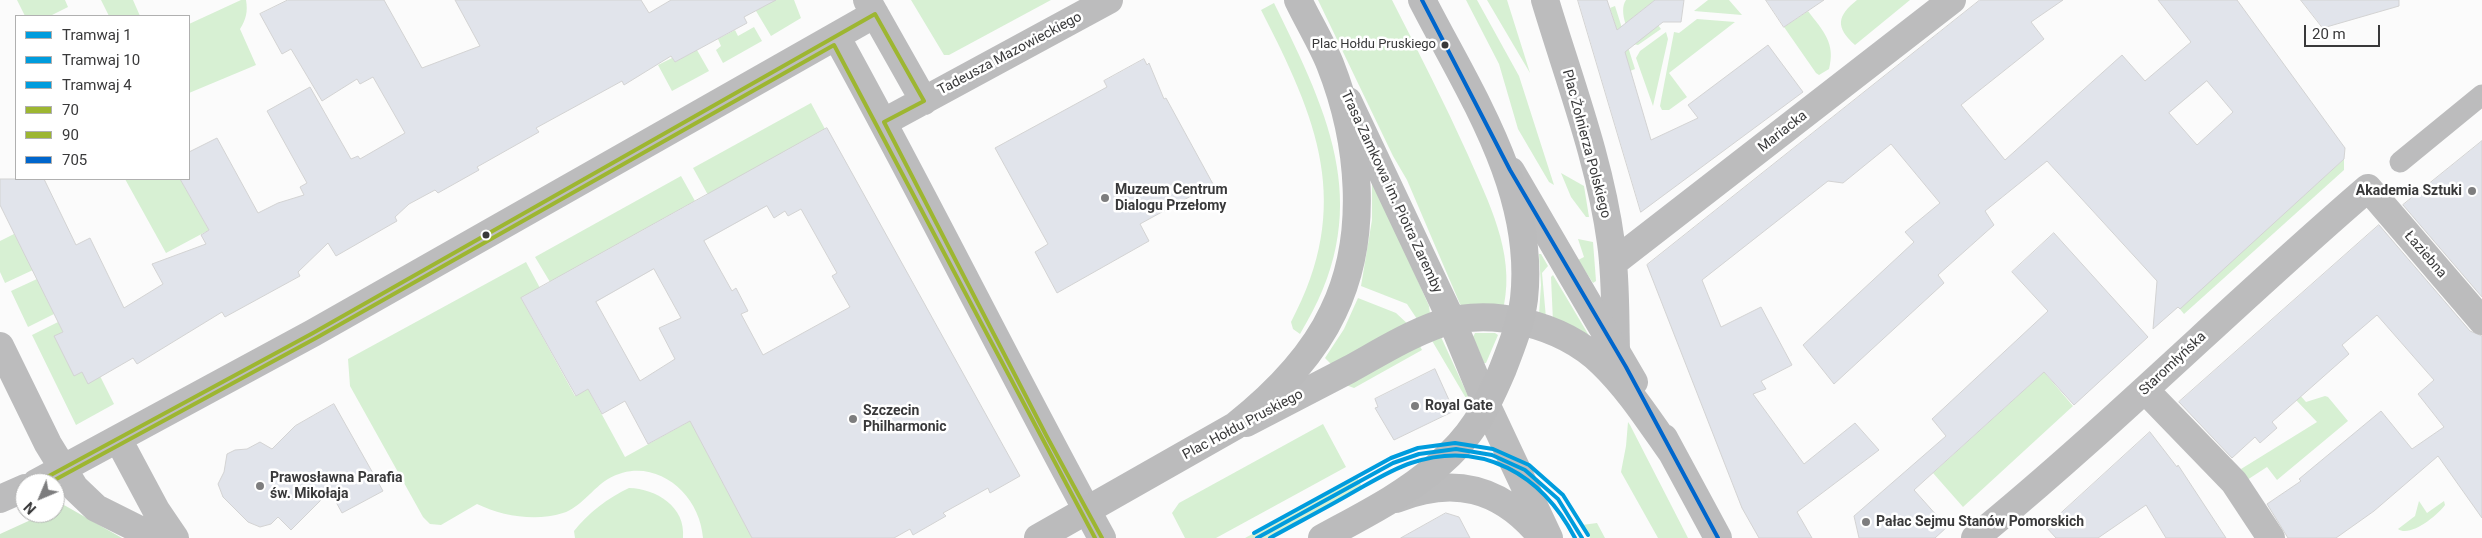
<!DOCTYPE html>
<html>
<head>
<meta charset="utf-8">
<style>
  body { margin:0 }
  #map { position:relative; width:2482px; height:538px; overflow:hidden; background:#fbfbfb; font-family:Roboto,sans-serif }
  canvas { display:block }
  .legend { position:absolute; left:15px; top:15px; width:175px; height:165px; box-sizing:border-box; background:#fff; border:1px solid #b0b0b0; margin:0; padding:6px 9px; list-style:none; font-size:15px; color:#39393a }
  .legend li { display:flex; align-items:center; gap:10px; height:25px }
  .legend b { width:25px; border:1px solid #b0b0b0 }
  .north { position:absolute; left:15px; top:473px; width:50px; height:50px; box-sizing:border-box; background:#fff; border:1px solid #b0b0b0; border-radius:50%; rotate:225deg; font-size:14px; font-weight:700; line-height:20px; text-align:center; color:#39393a }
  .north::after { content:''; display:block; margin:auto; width:18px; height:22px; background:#7d7d7e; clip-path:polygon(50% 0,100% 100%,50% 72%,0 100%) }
  .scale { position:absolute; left:2304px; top:25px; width:76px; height:22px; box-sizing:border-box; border:2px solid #39393a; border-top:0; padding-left:6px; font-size:15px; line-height:18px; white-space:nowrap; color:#39393a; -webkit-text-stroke:4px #fff; paint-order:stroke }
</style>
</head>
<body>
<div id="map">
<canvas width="2482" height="538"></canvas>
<ul class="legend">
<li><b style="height:6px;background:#009cdd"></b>Tramwaj 1</li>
<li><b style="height:6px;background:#009cdd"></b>Tramwaj 10</li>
<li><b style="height:6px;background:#009cdd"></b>Tramwaj 4</li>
<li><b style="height:6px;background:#9db631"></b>70</li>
<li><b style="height:6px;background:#9db631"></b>90</li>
<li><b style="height:6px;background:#06c"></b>705</li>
</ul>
<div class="north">N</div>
<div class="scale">20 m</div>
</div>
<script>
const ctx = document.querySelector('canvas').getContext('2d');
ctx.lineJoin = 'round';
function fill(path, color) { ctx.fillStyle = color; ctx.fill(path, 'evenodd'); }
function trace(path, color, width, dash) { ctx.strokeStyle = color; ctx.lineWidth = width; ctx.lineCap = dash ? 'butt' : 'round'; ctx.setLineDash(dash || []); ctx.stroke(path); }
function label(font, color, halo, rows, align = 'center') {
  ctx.font = font + ' Roboto,sans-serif'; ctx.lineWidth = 5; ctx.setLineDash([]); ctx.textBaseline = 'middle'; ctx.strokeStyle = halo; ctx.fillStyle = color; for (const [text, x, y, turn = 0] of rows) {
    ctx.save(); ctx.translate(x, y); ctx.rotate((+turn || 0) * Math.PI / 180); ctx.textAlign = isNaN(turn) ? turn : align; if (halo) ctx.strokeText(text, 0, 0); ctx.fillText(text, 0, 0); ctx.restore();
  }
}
fill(new Path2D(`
  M17 0H65L68 7 50 16H25Z
  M101 0H133L140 16H109Z
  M241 0H246C248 12 246 19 240 29L256 65 189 93V24Z
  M756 0H794L801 18 771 36 756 11 760 8Z
  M911 0H1051L949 55H944Z
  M1318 0H1392C1418 51 1444 102 1468 155 1488 201 1515 252 1504 305L1497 308 1463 307 1460 304 1407 180 1393 156Z
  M1466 0H1477L1519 76 1554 185 1549 182 1518 129 1499 64Z
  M1487 0H1507L1530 73Z
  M1626 0H1655L1626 23 1658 25 1661 29 1638 45 1633 44C1629 32 1618 12 1626 0Z
  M1708 0H1729L1742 15 1694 11Z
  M1857 0H1910L1855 45C1835 27 1837 16 1857 0Z
  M1274 3C1331 119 1376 211 1300 334L1293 329 1291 322C1354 204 1317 119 1261 10Z
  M1615 6 1635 69 1630 71 1610 8Z
  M1808 11C1823 31 1836 43 1829 69L1819 75 1816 73 1784 27Z
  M1697 19 1735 22 1669 73 1687 97 1669 110H1662L1660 106 1674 32 1679 33Z
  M754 27 762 41 723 63 716 50 721 46 718 39 735 30 738 36Z
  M1666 32 1668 39 1653 106 1636 58 1640 51Z
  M697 50 709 71 672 91 658 65 672 58 675 62Z
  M811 103 825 129 708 195 693 168Z
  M2344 159V170L2184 314 2179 308Z
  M1561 173 1584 186 1589 217H1586L1571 197Z
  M681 176 695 201 550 282 535 257Z
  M1372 177 1429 306 1430 314 1419 322 1407 304 1361 286 1372 220Z
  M125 179H180L209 230 166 253Z
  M14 234 33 270 5 283 0 272V241Z
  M1578 239 1593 242 1596 281 1593 283 1578 260 1584 257Z
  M1539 254H1541L1548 266 1542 273 1546 318 1539 314 1541 285Z
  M526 262 540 288 521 298 575 396 588 389 625 457 690 421 752 538H703C700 492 652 453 608 479 593 488 580 508 563 513 535 522 502 516 477 504L441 525 430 524 423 517 350 386 348 359Z
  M1553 275 1594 344 1553 322 1551 277Z
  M37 279 54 314 28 327 11 291Z
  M1358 298 1396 313 1410 326 1334 367 1325 358 1344 329Z
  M58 322 63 332 55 336 74 375 82 372 100 376 114 404 76 425 32 335Z
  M1475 333H1495L1498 335 1486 363H1484L1473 337Z
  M1441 337 1470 400V405L1431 339Z
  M1419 344 1422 350 1354 388 1343 384Z
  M2044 372 2073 406 1963 507 1933 473Z
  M2292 386 2306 402 2325 396 2328 397 2348 421 2277 480 2267 467 2247 480 2241 469 2317 422 2296 400Z
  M1628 422 1630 425 1688 538H1658L1621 472 1626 446Z
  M1323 424 1346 467 1216 538H1185L1172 513 1179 503Z
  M1357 477 1362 487 1270 538H1245Z
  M629 488C656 489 686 506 683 538H575L574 531C587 514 609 497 629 488Z
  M2419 501 2427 513 2444 501 2445 505C2438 515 2410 538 2398 529L2415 516Z
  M1597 523 1605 538H1590L1582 525Z`), '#d7f0d3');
fill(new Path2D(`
  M64 505 122 538H0V534L46 513H55V509Z`), '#d0e9cc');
const building = new Path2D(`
  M288 0H384L422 68 480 46 455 0H641L649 13 671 0H776L744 17 747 23 675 62 671 56 624 85 622 81 536 128 539 132 477 167 479 170 438 193 435 190 409 204 395 217 397 221 336 256 328 243 298 272 300 276 225 317 222 312 137 364 133 358 88 384 82 372 74 376 54 336 63 332 0 205V179H44L76 245 90 238 124 308 163 284 152 264 206 244 201 235 209 230 180 179H189V152L217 138 258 213 278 203 304 195 300 187 307 183 267 111 310 87 351 159 358 156 360 159 405 133 373 77 360 84 357 79 322 101 291 49 282 54 260 14Z
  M1578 0H1607L1617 30 1655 0H1684L1681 22H1663L1625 52 1651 140 1698 118 1688 105 1768 45 1803 92 1641 212Z
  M1766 0H1824L1784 27Z
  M1980 0H2063L2031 22 2044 39 1961 105 2005 160 2122 55 2145 81 2191 42 2158 0H2237L2345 148 2344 159 2180 309 2178 307 2153 329 2157 281 2047 161 1985 211 1994 225 1938 275 1944 283 1834 384 1803 345 1914 242 1905 232 1940 203 1891 144 1843 183 1828 181 1702 280 1721 327 1761 307 1792 365 1761 381 1766 389 1753 394 1804 464 1855 423 1879 450 1797 512 1812 538H1759L1742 508 1647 265ZM2207 81 2233 112 2197 145 2169 113Z
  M2301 0H2399V6L2323 28Z
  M1144 59 1147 65 1149 63 1164 99 1166 98 1213 184 1140 224 1149 241 1057 293 1035 252 1048 244 995 148 1107 87 1104 81Z
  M827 128 1020 476 990 493 988 488 943 513 946 516 913 535 910 529 894 538H752L690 421 648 444 625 401 602 414 588 389 576 396 521 298ZM767 206 774 218 785 211 788 216 801 209 837 273 832 276 850 307 763 355 741 314 748 311 736 288 732 291 704 241ZM654 269 681 318 659 328 675 359 640 381 596 302Z
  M2482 141V297L2403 205Z
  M2379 225 2470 331 2482 336V518L2438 456 2374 511 2336 538H2288L2267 504 2301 481 2299 479 2381 411 2412 449 2444 427 2418 394 2434 380 2377 315 2342 345 2349 354 2272 422 2277 428 2260 443 2255 437 2232 458 2179 402Z
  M2054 233 2148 337 2074 405 2044 372 1914 490 1947 527 1935 538H1859L1854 516 1946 436 1932 419 2048 311 2012 272Z
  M1435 369 1454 411 1394 440 1375 408 1378 407 1375 399Z
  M334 404 383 491 342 513 330 491 291 530 278 517 271 524 260 527 248 522 223 497 218 484 224 472 227 454 235 450 247 449 260 442 272 449 295 426Z
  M2150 432 2177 467 2178 465 2226 538H2166L2146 505 2098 538H2056L2046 527Z
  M1446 513 1459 517 1470 538H1401Z`);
fill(building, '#e1e4eb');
trace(building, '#d3d3d3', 1);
trace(new Path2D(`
  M2400 162 2482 95`), '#bcbcbd', 21);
trace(new Path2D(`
  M867 0 924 101
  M1545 0C1569 80 1600 160 1611 243 1616 278 1615 315 1616 350
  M836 36C928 202 1011 372 1102 538
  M884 122 1109 0
  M1613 263 1952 0
  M0 346 48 444 75 488 96 508 156 538
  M2145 390 2234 482 2271 538
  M118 439 156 510 175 538
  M36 483 313 333 875 14
  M0 499 25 488
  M1975 538C2111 427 2235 302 2368 188L2482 321`), '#bcbcbd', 28);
trace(new Path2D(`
  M1348 101 1452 321 1487 406 1549 538
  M1511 171 1634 382
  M1246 423C1281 405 1316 387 1350 369 1379 353 1408 335 1439 324 1492 307 1561 324 1602 363 1629 389 1650 422 1672 453
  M1664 438 1718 538
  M1396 499C1453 476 1500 487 1540 535`), '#bcbcbd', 28);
trace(new Path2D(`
  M1038 538 1235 426C1274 395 1312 357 1333 312 1370 236 1360 140 1330 64 1321 42 1308 21 1298 0
  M1322 538C1362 516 1403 496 1437 466 1472 436 1484 413 1502 371 1511 348 1521 323 1524 299 1536 190 1469 92 1422 0`), '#bbbbbc', 28);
trace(new Path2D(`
  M36 483 313 333 875 14 924 101 884 122 1046 435 1102 538`), '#9db631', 4);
trace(new Path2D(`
  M49 483 316 338 834 45 1095 538`), '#9db631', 4);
trace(new Path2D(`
  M1422 0 1510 170 1626 367 1718 538`), '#06c', 4);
trace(new Path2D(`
  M1257 538 1393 463 1419 454 1456 449 1492 455 1525 470 1558 499 1582 538`), '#009cdd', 4);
trace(new Path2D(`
  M1270 538C1297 523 1324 509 1350 494 1370 483 1390 470 1411 463 1483 439 1542 475 1575 538`), '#009cdd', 4);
trace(new Path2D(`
  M1254 533 1391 458 1418 448 1455 443 1493 449 1529 465 1563 495 1588 535`), '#009cdd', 4);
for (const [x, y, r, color] of [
  [1445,45,4.5,"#39393a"],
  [2472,191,5,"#7d7d7e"],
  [1105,198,5,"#7d7d7e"],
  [486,235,4.5,"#39393a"],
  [1415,406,5,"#7d7d7e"],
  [853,419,5,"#7d7d7e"],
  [260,486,5,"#7d7d7e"],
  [1866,522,5,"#7d7d7e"]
]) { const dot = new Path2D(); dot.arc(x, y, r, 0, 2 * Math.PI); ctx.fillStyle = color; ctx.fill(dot); trace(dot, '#fff', 2); }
label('13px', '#39393a', '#fff', [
  ["Plac Hołdu Pruskiego",1436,45]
], 'right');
label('14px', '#39393a', '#fff', [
  ["Tadeusza Mazowieckiego",1010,54,-28],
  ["Mariacka",1783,132,-38],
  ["Plac Żołnierza Polskiego",1586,144,75],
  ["Trasa Zamkowa im. Piotra Zaremby",1391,192,65],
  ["Łaziebna",2425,255,49],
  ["Staromłyńska",2173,364,-43],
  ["Plac Hołdu Pruskiego",1243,425,-28]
]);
label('bold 14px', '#39393a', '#fff', [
  ["Muzeum Centrum",1115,190],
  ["Dialogu Przełomy",1115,206],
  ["Akademia Sztuki",2462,191,"right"],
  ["Royal Gate",1425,406],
  ["Szczecin",863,411],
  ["Philharmonic",863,427],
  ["Prawosławna Parafia",270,478],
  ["św. Mikołaja",270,494],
  ["Pałac Sejmu Stanów Pomorskich",1876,522]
], 'left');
</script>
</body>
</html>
